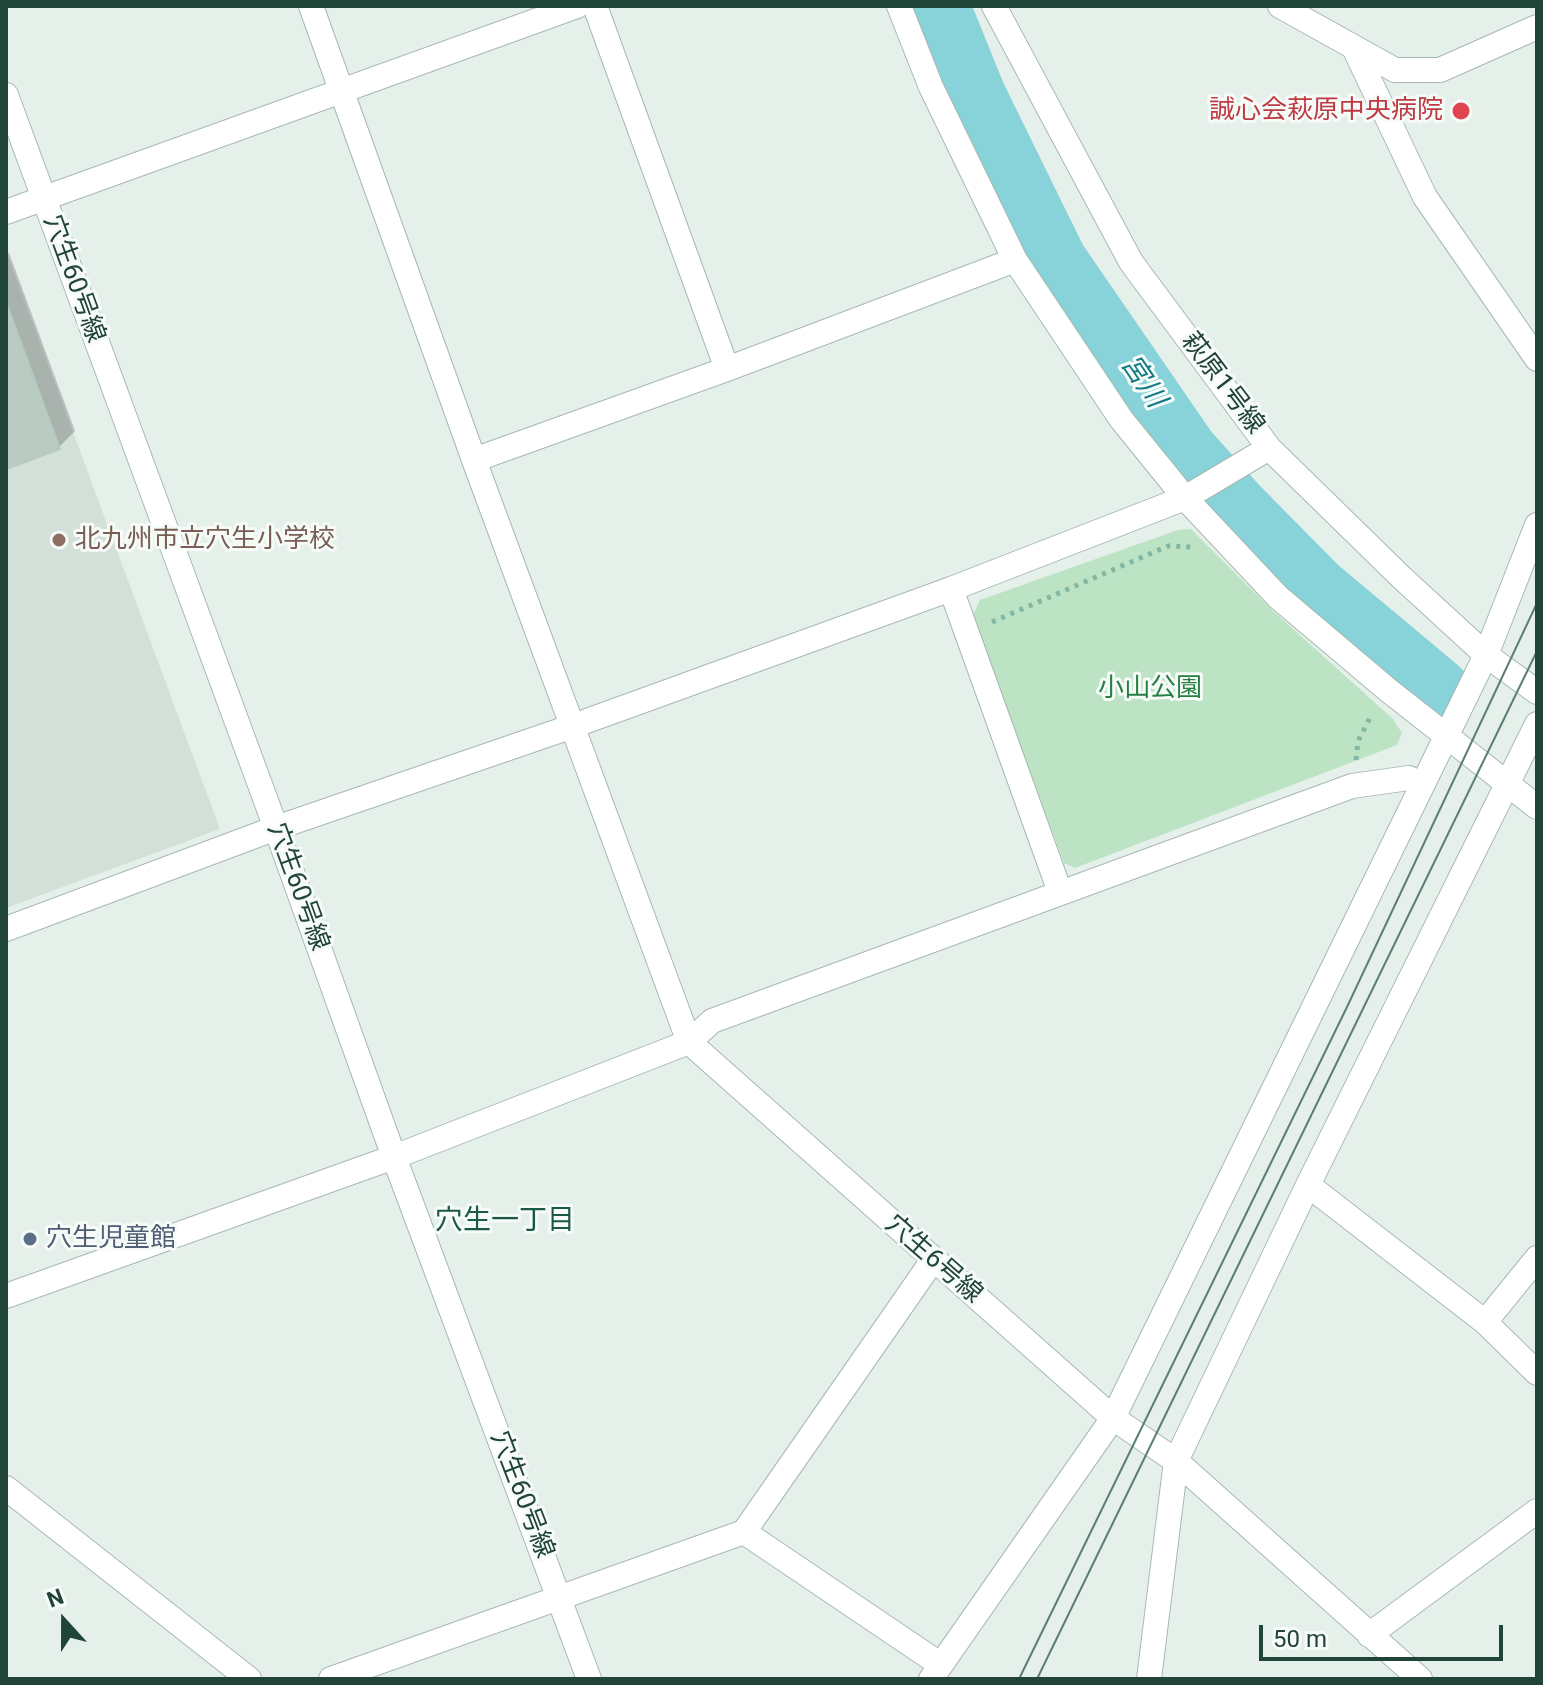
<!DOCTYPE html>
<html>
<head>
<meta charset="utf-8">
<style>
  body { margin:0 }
  #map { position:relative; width:1543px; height:1685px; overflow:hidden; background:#e5f0ea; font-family:Roboto,sans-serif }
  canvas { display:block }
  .frame { position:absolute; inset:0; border:8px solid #214439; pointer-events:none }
  .north { position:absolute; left:24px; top:1581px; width:80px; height:80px; -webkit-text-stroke:6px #f6fbf8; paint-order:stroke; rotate:339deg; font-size:22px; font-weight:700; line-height:32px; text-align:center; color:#214439 }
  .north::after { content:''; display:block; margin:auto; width:28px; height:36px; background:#214439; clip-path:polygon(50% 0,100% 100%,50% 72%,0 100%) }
  .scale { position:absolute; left:1259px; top:1625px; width:244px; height:36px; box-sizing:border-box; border:4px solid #214439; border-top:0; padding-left:10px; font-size:24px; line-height:28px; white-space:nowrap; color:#214439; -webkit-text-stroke:6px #f6fbf8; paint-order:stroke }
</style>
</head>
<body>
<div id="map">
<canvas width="1543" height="1685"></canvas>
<div class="frame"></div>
<div class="north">N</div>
<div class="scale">50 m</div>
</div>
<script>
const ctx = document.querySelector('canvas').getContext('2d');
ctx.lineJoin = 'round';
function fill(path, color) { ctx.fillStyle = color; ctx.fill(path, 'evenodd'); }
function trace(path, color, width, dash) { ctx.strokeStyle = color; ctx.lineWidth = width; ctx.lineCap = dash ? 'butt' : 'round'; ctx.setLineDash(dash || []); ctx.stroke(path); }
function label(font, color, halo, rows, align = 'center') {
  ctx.font = font + ' Roboto,"Noto Sans JP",sans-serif'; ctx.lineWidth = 6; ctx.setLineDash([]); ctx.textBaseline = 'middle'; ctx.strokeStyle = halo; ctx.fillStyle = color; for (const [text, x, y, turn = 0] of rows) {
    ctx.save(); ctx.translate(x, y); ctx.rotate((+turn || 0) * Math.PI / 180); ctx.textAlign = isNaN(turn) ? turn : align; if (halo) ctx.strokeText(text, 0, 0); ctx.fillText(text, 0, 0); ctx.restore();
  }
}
fill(new Path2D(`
  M6 251 220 829 6 908Z`), '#d3e0d9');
fill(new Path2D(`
  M1191 529 1272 610 1393 719 1402 733 1397 745 1075 868 1064 863 972 617 980 600 1178 530Z`), '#bce3c4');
fill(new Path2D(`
  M9 253 75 431 59 447 6 467V255Z`), '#0003');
trace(new Path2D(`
  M941 6 977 95 1058 260 1188 449 1240 507 1318 586 1440 688`), '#88d2da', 58);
const building = new Path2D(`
  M6 302 60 449 6 469Z`);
fill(building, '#bacbc3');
trace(building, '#b6cac1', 2);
const minor = new Path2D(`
  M311 6 474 460 689 1042 712 1021 1352 786 1409 778 1421 785
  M595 6 727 369
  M899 6 931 87 1015 260 1121 419 1185 498 1278 597 1388 690 1537 807
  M994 6 1131 262 1269 448 1401 577 1486 655 1537 692
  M1280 6 1395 70H1440L1537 27
  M1355 50 1425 197 1537 359
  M6 95 276 828 394 1157 589 1679
  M6 212 577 6
  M474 460 727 369 1015 260
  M951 589 1060 892
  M6 929 276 828 573 726 951 589 1185 498 1269 448
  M1308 1185 1485 1322 1537 1373
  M6 1296 394 1157 689 1042 1113 1418 1176 1461 1420 1679
  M1485 1322 1537 1258
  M6 1488 249 1679
  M744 1532 941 1665
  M1369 1635 1537 1511
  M331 1679 744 1532 933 1260
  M931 1679 1113 1418 1486 655 1537 525
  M1149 1679 1176 1461 1308 1185 1537 724`);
trace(minor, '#a6b9b1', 26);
trace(new Path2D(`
  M992 622 1168 546 1191 547
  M1356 760 1358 741 1372 714`), '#82b7a3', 5, [4, 6]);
trace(minor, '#fff', 24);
trace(new Path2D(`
  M1019 1679 1347 1007 1537 603
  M1037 1679 1537 651`), '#5c7f74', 2);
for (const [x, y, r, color] of [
  [1461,111,10,"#e0444e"],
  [59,540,8,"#8d6e63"],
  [30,1239,8,"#5c6f8a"]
]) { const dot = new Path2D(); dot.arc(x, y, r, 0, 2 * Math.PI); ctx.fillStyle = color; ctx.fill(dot); trace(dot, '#f6fbf8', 3); }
label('26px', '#be3a42', '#f6fbf8', [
  ["誠心会萩原中央病院",1443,111]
], 'right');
label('26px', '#214439', '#f6fbf8', [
  ["穴生60号線",73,279,70],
  ["萩原1号線",1222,384,53],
  ["穴生60号線",297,887,70],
  ["穴生6号線",933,1260,41],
  ["穴生60号線",521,1495,69]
]);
label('26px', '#785e54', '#f6fbf8', [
  ["北九州市立穴生小学校",75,540]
], 'left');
label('26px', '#268044', '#f6fbf8', [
  ["小山公園",1150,689]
]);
label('26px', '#4e5e75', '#f6fbf8', [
  ["穴生児童館",46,1239]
], 'left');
label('italic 28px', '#137b88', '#f6fbf8', [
  ["宮川",1142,382,56]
]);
label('28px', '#1a5946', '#f6fbf8', [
  ["穴生一丁目",505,1222]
]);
</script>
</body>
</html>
